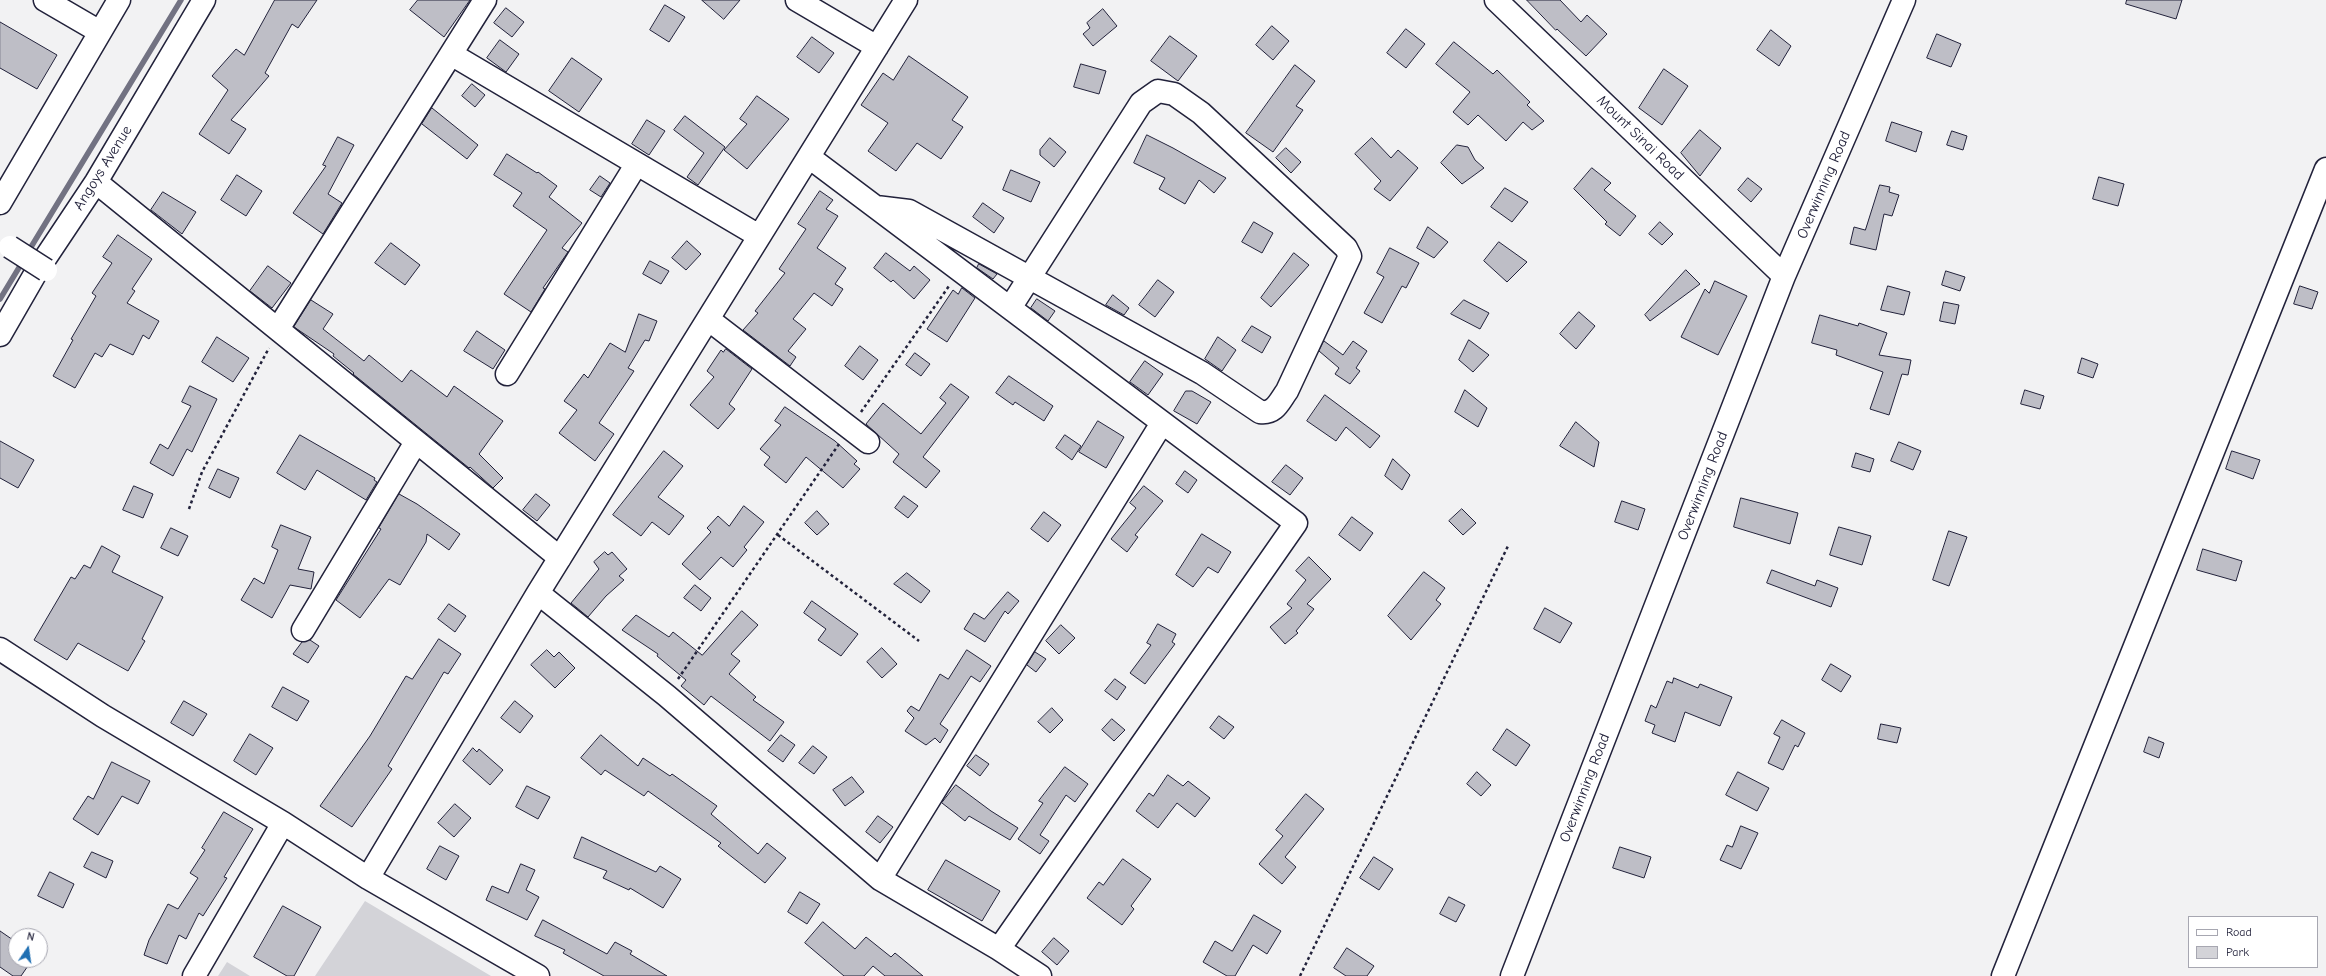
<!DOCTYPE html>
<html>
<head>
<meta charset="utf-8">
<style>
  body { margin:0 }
  #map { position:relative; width:2326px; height:976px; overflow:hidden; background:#f2f2f3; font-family:"Comic Neue",sans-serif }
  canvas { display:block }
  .legend { position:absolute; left:2188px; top:916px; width:130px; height:52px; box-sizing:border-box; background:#fff; border:1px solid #a7a7b1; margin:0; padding:5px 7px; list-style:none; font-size:12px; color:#22223b }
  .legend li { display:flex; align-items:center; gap:8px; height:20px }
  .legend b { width:20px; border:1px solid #a7a7b1 }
  .north { position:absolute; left:8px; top:928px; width:40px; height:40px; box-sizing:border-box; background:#fff; border:1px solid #a7a7b1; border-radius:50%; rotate:13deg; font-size:11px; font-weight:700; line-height:16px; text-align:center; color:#22223b }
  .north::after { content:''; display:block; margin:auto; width:14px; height:18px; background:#1f6fb2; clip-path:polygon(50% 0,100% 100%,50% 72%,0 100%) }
</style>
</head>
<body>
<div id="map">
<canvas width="2326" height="976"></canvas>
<ul class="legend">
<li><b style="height:5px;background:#fff"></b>Road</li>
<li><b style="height:11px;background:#d3d3d8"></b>Park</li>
</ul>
<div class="north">N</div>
</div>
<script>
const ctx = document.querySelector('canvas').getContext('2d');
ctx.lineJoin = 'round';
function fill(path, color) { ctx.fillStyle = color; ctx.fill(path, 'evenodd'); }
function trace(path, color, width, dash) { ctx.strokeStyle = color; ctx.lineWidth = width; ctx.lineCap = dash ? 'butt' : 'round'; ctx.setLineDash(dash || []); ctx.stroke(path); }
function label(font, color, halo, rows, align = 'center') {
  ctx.font = font + ' "Comic Neue",sans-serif'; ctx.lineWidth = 3.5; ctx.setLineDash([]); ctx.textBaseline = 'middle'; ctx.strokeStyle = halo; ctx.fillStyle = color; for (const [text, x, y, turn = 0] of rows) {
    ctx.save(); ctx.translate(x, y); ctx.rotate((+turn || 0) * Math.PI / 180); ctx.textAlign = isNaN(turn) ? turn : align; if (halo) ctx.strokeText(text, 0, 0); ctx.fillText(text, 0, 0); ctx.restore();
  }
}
fill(new Path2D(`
  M365 901 491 976H315Z
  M227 962 250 976H218Z`), '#d3d3d8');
trace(new Path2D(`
  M28 252 181 0
  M0 299 23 261`), '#727282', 5.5);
const building = new Path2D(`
  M275 0H317L298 28 292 24 265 73 269 76 231 120 246 129 229 154 199 134 228 90 212 76 236 49 244 55Z
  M418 0H470L444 37 410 10Z
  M702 0H740L724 19Z
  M1527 0H1560L1581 22 1587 15 1607 34 1586 56 1557 29 1556 30Z
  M2127 0H2182L2176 19 2126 4Z
  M665 5 685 17 669 42 650 30Z
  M506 8 524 22 512 37 494 23Z
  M1103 9 1117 26 1093 46 1083 34 1090 28 1087 23Z
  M0 22 57 55 37 89 0 68Z
  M1272 26 1289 41 1273 60 1256 45Z
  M1406 29 1425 44 1406 68 1387 53Z
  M1771 30 1791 46 1779 66 1757 50Z
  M1937 34 1961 44 1951 67 1927 58Z
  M1170 36 1197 56 1178 81 1151 61Z
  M812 37 834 53 819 73 797 57Z
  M500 40 519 54 506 72 487 58Z
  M1454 42 1493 74 1497 70 1530 102 1527 105 1544 121 1532 130 1523 122 1506 141 1478 115 1468 125 1453 112 1470 92 1436 64Z
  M909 56 968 97 952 120 963 127 941 159 917 143 896 171 868 151 888 123 861 105 883 73 893 80Z
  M572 58 602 79 579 112 549 91Z
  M1081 64 1106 71 1099 94 1074 87Z
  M1295 65 1315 81 1296 106 1303 110 1273 152 1246 133Z
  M1664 69 1688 86 1662 125 1639 108Z
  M472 84 485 95 475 107 462 96Z
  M757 96 789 119 747 169 724 150 747 124 740 119Z
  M432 108 478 145 467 159 422 124Z
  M685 116 725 147 698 185 687 177 704 153 674 130Z
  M647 120 665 131 649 155 632 144Z
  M1892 122 1922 132 1916 152 1886 141Z
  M1700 130 1721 148 1700 176 1681 153Z
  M1952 131 1967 136 1963 150 1947 145Z
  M1147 135 1173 148 1226 178 1214 193 1199 180 1185 204 1159 189 1165 178 1134 163Z
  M338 137 354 145 328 194 342 203 323 234 293 213 326 166 323 165Z
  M1050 138 1066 152 1054 167 1040 155V150Z
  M1372 138 1391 158 1398 150 1418 168 1390 201 1374 189 1381 181 1355 154Z
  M1457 145 1468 147 1475 160 1484 168 1462 184 1441 163Z
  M1286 148 1301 162 1291 173 1276 158Z
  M507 154 537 173 538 172 557 186 549 197 582 223 562 248 568 252 543 288 545 289 531 312 504 294 547 230 513 206 522 193 494 175Z
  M1592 168 1611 183 1604 190 1636 216 1620 236 1605 224 1607 222 1574 189Z
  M1011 170 1040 182 1031 202 1003 190Z
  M237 175 262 191 246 216 221 200Z
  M600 176 610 183 601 197 590 190Z
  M2099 177 2124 184 2118 206 2093 199Z
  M1748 178 1762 189 1751 202 1738 190Z
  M1880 185 1890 187 1889 192 1899 195 1892 216 1884 214 1876 250 1850 244 1854 227 1865 230Z
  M1505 188 1528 202 1512 222 1491 207Z
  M820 191 833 200 826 209 838 216 817 248 846 268 835 284 843 289 832 306 814 293 793 319 806 329 788 351 796 357 790 366 743 330 758 313 755 311 785 273 779 269 806 229 798 224Z
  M163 192 196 212 182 234 151 210Z
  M983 203 1004 218 994 233 973 217Z
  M1254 222 1273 233 1262 253 1242 242Z
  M1660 222 1673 234 1662 245 1649 234Z
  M1428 227 1448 242 1434 258 1417 248Z
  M118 235 152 259 132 289 135 291 127 303 159 321 149 339 143 335 133 355 110 344 102 357 95 353 75 388 53 376 73 340 71 339 96 296 92 293 112 263 103 257Z
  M687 241 701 254 686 270 672 258Z
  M1499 242 1527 262 1507 282 1484 261Z
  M391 243 420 265 405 285 375 263Z
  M1390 248 1419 263 1406 288 1402 286 1382 323 1364 313 1384 277 1377 273Z
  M886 253 910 271 914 266 930 280 914 299 893 280 891 282 874 268Z
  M1294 253 1309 265 1271 307 1261 298Z
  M650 261 669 271 661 284 643 274Z
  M979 264 997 274 993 279 977 268Z
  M268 266 291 283 272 308 250 291Z
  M1686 270 1700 284 1650 321 1645 315Z
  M1946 271 1965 277 1960 291 1942 285Z
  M1158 280 1174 292 1155 317 1139 305Z
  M1715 281 1747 296 1718 355 1681 337 1705 289 1709 293Z
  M1888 286 1910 292 1904 315 1881 310Z
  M2300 286 2318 292 2312 309 2294 304Z
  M962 288 975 298 947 342 927 329 953 290 958 294Z
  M1113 295 1129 308 1124 315 1106 305Z
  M1037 299 1055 311 1048 321 1031 308Z
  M311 300 333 314 323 329 364 361 369 355 402 382 411 370 447 397 454 386 503 421 479 454 503 478 493 488 470 467 469 468 353 374 354 373 333 356 334 354 294 327Z
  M1464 300 1489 313 1480 329 1451 314Z
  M1944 302 1959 305 1955 324 1940 321Z
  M1579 312 1595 326 1576 349 1560 334Z
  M639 314 657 321 649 341 645 340 628 368 634 371 599 423 614 434 595 461 559 433 577 410 564 401 584 374 588 378 610 343 625 352Z
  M1820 315 1858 326 1859 323 1887 333 1879 355 1911 360 1908 375 1902 374 1889 415 1870 409 1883 372 1836 355 1837 350 1812 343Z
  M1252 326 1271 337 1262 353 1242 341Z
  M477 331 505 350 493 369 464 351Z
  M217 337 249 358 233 382 202 362Z
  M1218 337 1236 350 1222 371 1205 359Z
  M1469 340 1489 355 1473 372 1459 360Z
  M1324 341 1343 355 1353 341 1367 351 1356 368 1360 371 1350 384 1335 374 1339 368 1319 351Z
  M860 346 878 360 863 380 845 366Z
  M726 349 752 369 729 404 735 409 718 429 690 405 714 377 707 371 721 350 723 352Z
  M915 353 930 364 921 376 906 365Z
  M2082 358 2098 364 2093 378 2078 373Z
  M1145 361 1163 374 1148 395 1130 382Z
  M1009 376 1053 406 1044 421 1015 402 1013 405 996 393Z
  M951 384 969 397 923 457 940 471 926 488 893 462 899 454 866 424 883 403 921 434 946 403 940 398Z
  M190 386 217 399 192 452 187 449 173 476 150 463 160 444 168 449 191 406 182 402Z
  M1465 390 1487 408 1478 427 1455 412Z
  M2025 390 2044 396 2040 409 2021 404Z
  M1186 391H1192L1211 402 1197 424 1174 411Z
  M1325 395 1380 436 1370 448 1346 427 1336 441 1307 421Z
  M785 407 835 441 857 461 854 464 860 469 843 488 806 457 786 483 764 465 770 457 760 449 781 425 775 421Z
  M1098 421 1124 437 1106 468 1079 452Z
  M1576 422 1599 442 1594 467 1560 446Z
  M300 435 375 478 374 480 377 482 366 500 317 470 305 490 277 473Z
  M1065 435 1081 446 1072 460 1056 448Z
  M0 441 34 460 18 488 0 478Z
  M1899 442 1921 451 1913 470 1891 461Z
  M664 451 683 466 658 497 684 516 669 535 652 522 641 536 613 515Z
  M2232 451 2260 460 2253 479 2226 469Z
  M1856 453 1874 459 1870 472 1852 467Z
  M1393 459 1410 475 1402 490 1385 476Z
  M1286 465 1303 478 1290 495 1272 482Z
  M218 469 239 478 230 498 209 488Z
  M1185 471 1197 480 1188 493 1176 484Z
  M134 486 153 494 143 518 123 510Z
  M1144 486 1163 501 1135 535 1138 537 1127 552 1111 539 1136 508 1130 503Z
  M399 494 417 504 460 534 449 550 427 534 426 542 400 585 389 579 360 618 336 600 381 529 379 528Z
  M536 494 550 505 537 521 523 510Z
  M904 496 918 506 908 518 895 508Z
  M1741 498 1798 513 1790 544 1734 527Z
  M1622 501 1645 509 1638 530 1615 522Z
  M744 506 764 522 744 547 747 550 733 567 721 557 700 580 682 564 711 532 707 528 718 516 729 526Z
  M1462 509 1476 523 1463 535 1449 521Z
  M817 511 829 524 817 535 805 523Z
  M1044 512 1061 525 1048 542 1031 529Z
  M1352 517 1373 533 1360 551 1339 535Z
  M281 525 311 537 298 569 314 572 311 589 290 585 272 618 241 600 254 578 264 584 278 550 272 547Z
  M1839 527 1871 536 1862 565 1830 555Z
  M171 528 188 536 178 556 161 548Z
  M1949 531 1967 537 1949 586 1933 580Z
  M1202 534 1231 552 1218 573 1208 567 1193 587 1176 575Z
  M102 546 120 556 112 572 163 597 142 639 145 641 128 671 78 643 67 660 34 640 71 577 75 579 84 565 90 568Z
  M2203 549 2242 561 2236 581 2197 570Z
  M605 552 608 555 612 552 627 569 619 576 624 580 606 596 588 617 571 603 599 569 594 562Z
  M1309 557 1331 579 1307 604 1314 609 1296 631 1298 633 1285 644 1270 627 1292 608 1287 604 1306 580 1296 571Z
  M1772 570 1815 586 1817 580 1838 588 1831 607 1767 583Z
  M1424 572 1445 588 1436 600 1441 604 1411 640 1388 616Z
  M907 573 930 591 921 603 894 584Z
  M695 585 711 598 701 611 684 598Z
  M1008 592 1019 601 1008 614 1005 611 985 642 964 629 974 613 984 619Z
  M812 601 858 634 841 656 818 640 826 629 804 613Z
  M449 604 466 616 455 632 438 619Z
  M1545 608 1572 623 1560 643 1534 629Z
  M742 611 758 625 731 654 740 661 729 674 756 697 753 700 784 722 770 741 711 696 704 705 681 686 686 680 657 656 658 654 622 630 636 615 669 637 673 632 702 655Z
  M1158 624 1176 634 1172 642 1175 644 1145 684 1130 673 1151 645 1147 643Z
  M1061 625 1075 638 1059 654 1046 641Z
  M439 639 461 654 448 674 444 672 388 766 392 769 352 827 320 806 370 736 406 676 412 679Z
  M310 640 319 646 308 663 293 654 302 642Z
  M882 648 897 664 882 678 867 662Z
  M547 650 554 657 559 652 575 668 555 688 531 665Z
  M967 650 991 666 980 682 971 676 940 724 948 730 940 743 935 738 926 745 905 731 914 718 907 711 911 706 919 711 940 674 948 679Z
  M1035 652 1046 659 1036 672 1027 665Z
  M1831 664 1851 676 1841 692 1822 680Z
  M1674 678 1698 688 1700 684 1732 697 1720 726 1685 712 1675 742 1652 733 1655 725 1645 721 1651 705 1656 708 1667 681 1672 683Z
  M1115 679 1126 687 1117 700 1105 691Z
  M283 687 309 701 297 721 272 707Z
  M184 701 207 714 193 736 171 723Z
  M515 701 533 716 520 733 501 718Z
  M1052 708 1063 720 1050 733 1038 722Z
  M1219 716 1234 727 1224 739 1210 728Z
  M1112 719 1125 730 1114 741 1102 730Z
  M1782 720 1805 733 1798 747 1795 745 1783 770 1768 763 1780 737 1774 734Z
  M1881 724 1901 728 1897 743 1878 739Z
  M1507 729 1530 745 1516 766 1493 750Z
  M250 734 273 748 256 775 234 761Z
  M601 735 638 766 643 758 670 776 672 774 717 806 711 814 758 854 767 843 786 858 765 883 718 846 721 843 648 791 644 796 605 770 601 775 581 758Z
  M781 735 795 745 783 762 768 751Z
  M2149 737 2164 743 2159 758 2144 752Z
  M813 746 827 757 814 774 799 763Z
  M473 748 477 752 479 749 503 770 490 785 463 761Z
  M976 755 989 764 980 776 967 766Z
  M112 762 150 781 138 804 122 796 98 835 73 819 88 796 93 799Z
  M1065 767 1088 784 1075 802 1066 795 1040 835 1049 841 1040 854 1018 839 1043 803 1039 801Z
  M1477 772 1491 785 1481 796 1467 784Z
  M1738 772 1769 788 1757 811 1726 795Z
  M1168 775 1183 786 1188 781 1210 798 1195 817 1177 803 1158 828 1136 811 1149 793 1153 796Z
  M852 777 864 792 845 806 833 790Z
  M956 785 991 811 1018 828 1010 840 969 816 965 821 942 803Z
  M527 786 550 797 538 819 516 807Z
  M1306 794 1324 809 1285 857 1296 867 1282 884 1259 864 1283 836 1276 830Z
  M455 804 471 818 454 837 438 823Z
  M224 812 253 829 224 877 227 878 203 916 199 913 186 939 179 935 167 964 144 955 149 940 168 904 178 909 198 878 190 873 205 850 202 848Z
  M878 816 893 827 880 843 866 832Z
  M1741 826 1758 833 1741 869 1720 860 1727 845 1732 847Z
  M582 837 656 872 660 866 681 879 663 908 630 888 629 890 603 878 607 871 574 858Z
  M440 846 459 856 446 880 427 869Z
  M1620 847 1651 857 1644 878 1613 868Z
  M92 852 113 861 106 878 84 867Z
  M1374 857 1393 869 1379 890 1360 878Z
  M1123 859 1151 879 1131 906 1134 909 1122 925 1087 898 1099 882 1103 885Z
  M946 860 1000 891 982 921 928 890Z
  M521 864 535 870 526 890 539 897 527 920 486 900 492 886 508 893Z
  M50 872 74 884 63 908 38 896Z
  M800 892 820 904 807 924 788 912Z
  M1449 897 1465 905 1456 922 1440 914Z
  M283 906 321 927 294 976H287L254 957Z
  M1254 915 1281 931 1267 954 1253 945 1235 976H1227L1203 962 1215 941 1232 951Z
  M543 920 607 954 615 942 632 951 630 954 667 976H604L563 953 565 950 535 936Z
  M823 922 855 949 866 937 891 957 895 953 923 976H885L873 966 864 976H844L805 943Z
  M0 931 16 942V960H32L21 976H13L0 967Z
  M1054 938 1069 951 1057 965 1042 952Z
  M1347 948 1374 966 1367 976H1346L1334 968Z`);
fill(building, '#bebec6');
trace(building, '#22223b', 1);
const minor = new Path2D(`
  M45 0 100 32
  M797 0 877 47
  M1496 0 1784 276
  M451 54 759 236
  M809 157 1296 523 999 949
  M96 182 560 558
  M0 203 119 0
  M876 207 909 211 1202 373 1260 412C1275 414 1279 402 1287 391L1350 256 1346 248 1201 113 1174 94 1158 91 1141 103 1010 308
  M708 319 868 442
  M278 329 485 0
  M0 335 38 269 96 182 204 0
  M507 374 636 165
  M538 593 667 696 880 879 999 949 1040 976
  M303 630 416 442
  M0 649 103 716 283 823 368 878 538 976
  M368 878 538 593 906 0
  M880 879 1162 423
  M194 976 283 823
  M1512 976 1784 276 1904 0
  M2003 976 2326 169`);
trace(minor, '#22223b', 25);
trace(new Path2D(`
  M861 412 949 286
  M189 509 202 472 269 348
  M778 535 919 641
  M678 679 839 444
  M1300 976 1508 546`), '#22223b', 2.5, [3, 3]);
trace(minor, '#fff', 22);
const minorBridge = new Path2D(`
  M10 247 46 270`);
trace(minorBridge, '#22223b', 25, []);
trace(minorBridge, '#fff', 22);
label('15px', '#22223b', '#fff', [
  ["Mount Sinai Road",1640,138,44],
  ["Angoys Avenue",103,168,-58],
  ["Overwinning Road",1824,185,-67],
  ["Overwinning Road",1703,486,-69],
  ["Overwinning Road",1585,788,-69]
]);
</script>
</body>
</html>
